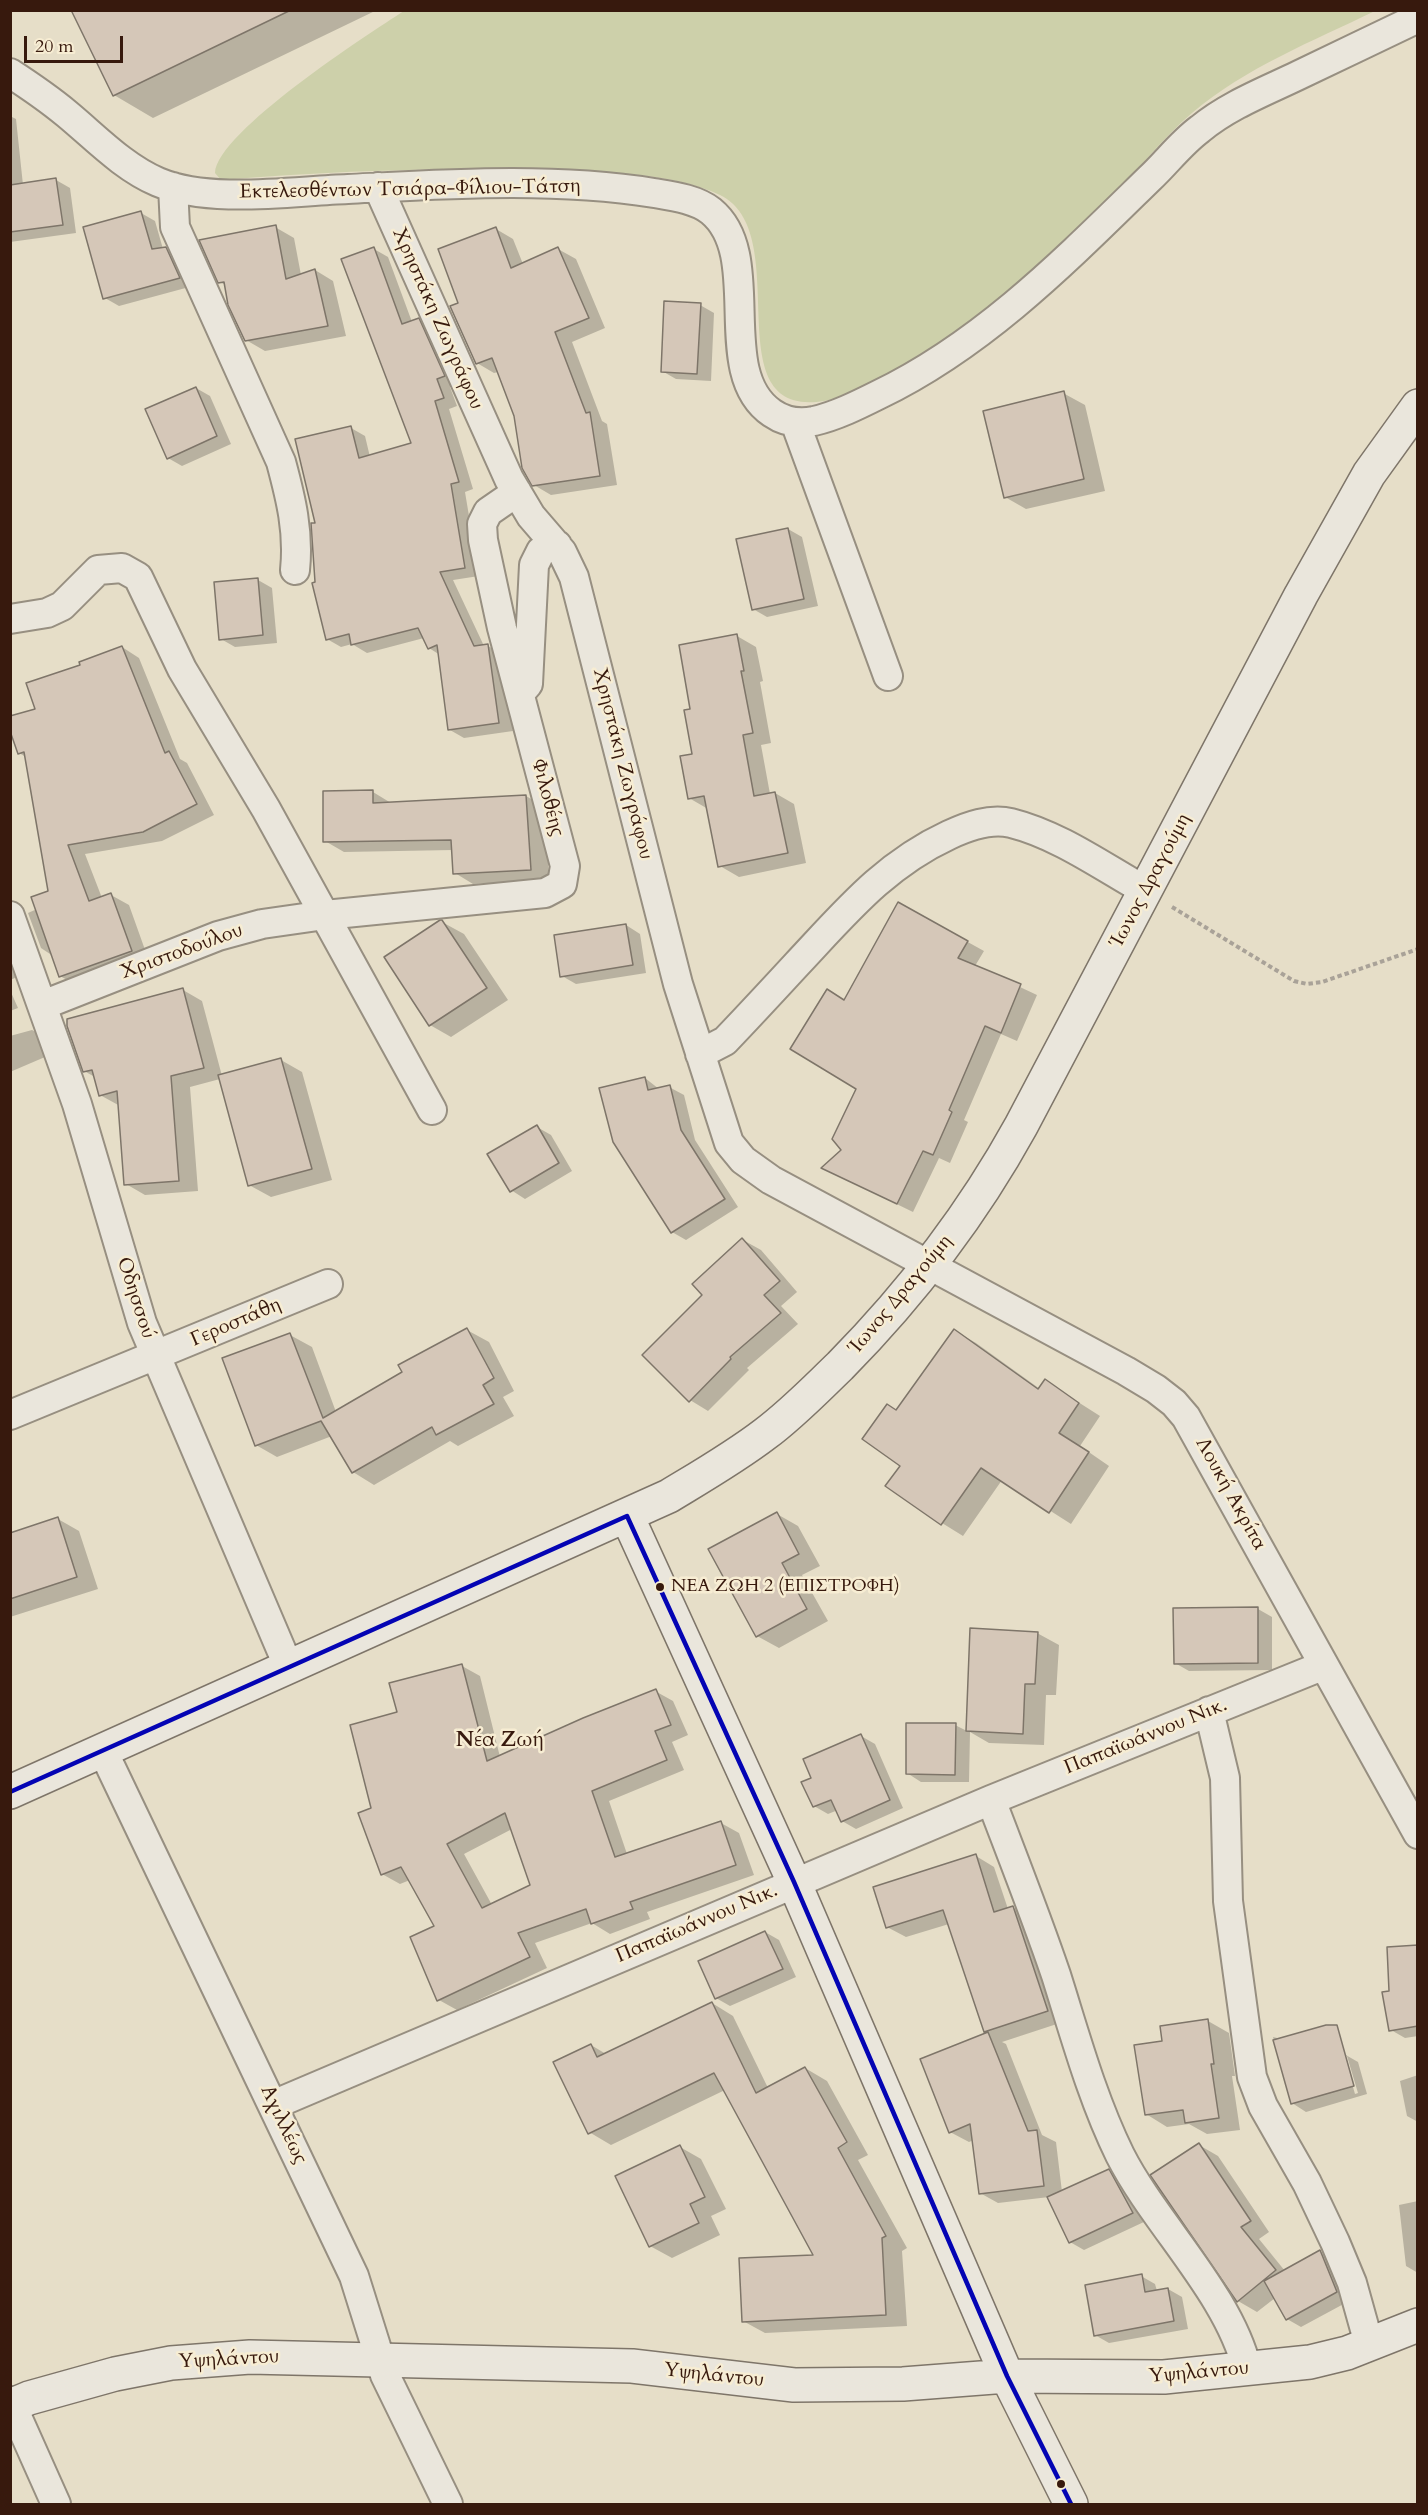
<!DOCTYPE html>
<html>
<head>
<meta charset="utf-8">
<style>
  body { margin:0 }
  #map { position:relative; width:1428px; height:2515px; overflow:hidden; background:#e6dec8; font-family:Cardo,serif }
  canvas { display:block }
  .frame { position:absolute; inset:0; border:12px solid #37190d; pointer-events:none }
  .scale { position:absolute; left:24px; top:36px; width:99px; height:27px; box-sizing:border-box; border:3px solid #37190d; border-top:0; padding-left:8px; font-size:18px; line-height:21px; white-space:nowrap; color:#37190d; -webkit-text-stroke:4px #f7edd3; paint-order:stroke }
</style>
</head>
<body>
<div id="map">
<canvas width="1428" height="2515"></canvas>
<div class="frame"></div>
<div class="scale">20 m</div>
</div>
<script>
const ctx = document.querySelector('canvas').getContext('2d');
ctx.lineJoin = 'round';
function fill(path, color) { ctx.fillStyle = color; ctx.fill(path, 'evenodd'); }
function trace(path, color, width, dash) { ctx.strokeStyle = color; ctx.lineWidth = width; ctx.lineCap = dash ? 'butt' : 'round'; ctx.setLineDash(dash || []); ctx.stroke(path); }
function label(font, color, halo, rows, align = 'center') {
  ctx.font = font + ' Cardo,serif'; ctx.lineWidth = 5; ctx.setLineDash([]); ctx.textBaseline = 'middle'; ctx.strokeStyle = halo; ctx.fillStyle = color; for (const [text, x, y, turn = 0] of rows) {
    ctx.save(); ctx.translate(x, y); ctx.rotate((+turn || 0) * Math.PI / 180); ctx.textAlign = isNaN(turn) ? turn : align; if (halo) ctx.strokeText(text, 0, 0); ctx.fillText(text, 0, 0); ctx.restore();
  }
}
fill(new Path2D(`
  M404 11H1375C1313 41 1245 68 1192 113 1162 138 1139 170 1111 197 1077 231 1043 267 1006 298 973 325 935 349 897 370 874 382 850 397 824 401 711 419 798 233 720 195 673 173 606 172 555 170 443 167 332 171 221 180L215 173C217 132 368 34 404 11Z`), '#cdd0aa');
fill(new Path2D(`
  M73 10H377L153 118 114 95Z
  M10 116 16 119 23 185 56 180 70 188 76 233 10 242Z
  M141 213 155 221 163 249 180 256 193 286 119 306 105 298Z
  M275 227 294 238 301 275 315 270 333 281 346 336 265 351 246 340 226 285 219 282Z
  M496 229 513 239 523 264 558 249 576 259 605 328 572 342 602 421 607 424 617 485 551 495 534 485 515 415 498 372 494 373 477 363 460 304Z
  M374 249 388 257 412 322 418 319 433 328 458 384 450 387 457 406 449 409 473 489 465 492 479 576 453 580 484 646H488L502 654 513 731 464 738 450 730 440 655 429 648 424 638 367 653 352 644 341 647 327 639 317 583V524L351 428 365 436 370 457 413 444Z
  M700 305 714 313 711 381 676 379 662 371Z
  M196 388 210 396 231 444 182 466 168 458Z
  M1063 393 1085 405 1105 491 1026 509 1005 497Z
  M788 529 802 537 818 606 767 617 753 609Z
  M258 580 272 588 277 643 235 647 221 639Z
  M737 636 756 647 763 681 760 682 771 743 761 745 770 794 775 793 794 804 806 863 739 877 720 866 708 809 689 798 694 755 692 710Z
  M122 647 139 658 180 759 187 763 214 815 162 841 85 854 102 898 111 895 129 905 149 961 78 986 60 976 53 956 41 948 28 913 37 909 50 892 26 757 19 753 37 710 82 666Z
  M373 792 391 803 526 796 545 807 549 880 473 884 455 873 453 850 344 852 325 841Z
  M899 904 984 951 975 966 1037 995 1017 1041 1001 1034 964 1120 968 1122 950 1163 939 1158 913 1212 839 1176 858 1088 845 1001Z
  M442 922 464 934 508 1000 451 1037 430 1025Z
  M626 925 640 934 646 973 576 984 562 976Z
  M10 935 27 973 10 980Z
  M10 990 18 1008 10 1011Z
  M183 990 202 1001 222 1076 281 1060 302 1072 332 1180 271 1197 249 1185 220 1079 190 1087 198 1191 145 1195 126 1184 120 1106 100 1095 95 1077 84 1071Z
  M32 1030 47 1038 52 1054 10 1072V1036Z
  M645 1078 659 1089 669 1087 684 1095 695 1140 738 1207 686 1240 672 1232Z
  M537 1127 551 1135 572 1171 525 1199 511 1190Z
  M743 1240 761 1250 797 1292 781 1306 798 1324 747 1368 749 1370 708 1411 690 1400Z
  M467 1330 489 1342 514 1391 503 1397 514 1416 458 1446 450 1441 374 1485 353 1472 332 1436 277 1457 256 1445 290 1335 312 1347 336 1412 404 1373Z
  M955 1331 976 1343 1040 1389 1045 1381 1100 1416 1080 1446 1109 1466 1071 1524 1002 1480 963 1536 942 1523 902 1465Z
  M777 1514 798 1526 820 1566 802 1575 828 1621 779 1648 757 1636Z
  M58 1519 79 1531 98 1589 10 1617V1534Z
  M1258 1609 1272 1617V1670L1189 1671 1175 1663Z
  M971 1630 1037 1633 1059 1645 1056 1695H1046L1044 1745 989 1743 970 1732 969 1782H921L907 1773 955 1725 967 1731Z
  M462 1666 480 1676 500 1757 655 1691 673 1701 688 1735 672 1742 684 1770 609 1801 627 1854 721 1823 739 1833 754 1875 647 1912 650 1919 610 1934 592 1923 535 1943 547 1968 457 2010 439 2000 436 1927 410 1880 400 1884 382 1874 373 1809 399 1713ZM512 1829 531 1886 492 1905 464 1854Z
  M861 1736 875 1744 903 1808 856 1829 842 1821 838 1810 828 1814 814 1806 813 1779Z
  M976 1856 994 1867 1008 1909 1012 1907 1031 1918 1066 2021 1002 2042 1006 2044 1042 2135 1056 2142 1062 2192 1109 2171 1123 2179 1146 2221 1084 2250 1070 2242 1049 2197 998 2203 980 2193 974 2140 969 2142 950 2132 989 2033 985 2031 949 1924 906 1937 887 1927Z
  M765 1932 779 1940 796 1977 730 2006 716 1998Z
  M1418 1947V2036L1405 2038 1391 2030V1992Z
  M712 2003 733 2016 768 2088 805 2068 827 2081 868 2155 858 2160 907 2248 902 2251 907 2326 765 2333 743 2321 816 2257 725 2090 611 2145 589 2132 591 2045 606 2054Z
  M1208 2021 1229 2033 1235 2076H1232L1240 2130 1207 2134 1189 2124 1167 2127 1146 2114Z
  M1273 2037 1344 2054 1358 2062 1367 2094 1306 2112 1292 2103ZM1344 2056H1347L1358 2093 1355 2094Z
  M1418 2075V2122L1407 2116 1400 2081Z
  M1199 2145 1218 2156 1269 2232 1259 2239 1285 2271 1320 2252 1335 2260 1351 2300 1301 2327 1287 2319 1275 2298 1257 2312 1238 2301Z
  M680 2147 701 2159 726 2209 711 2216 720 2235 672 2258 650 2246Z
  M1418 2201V2273L1406 2266 1399 2205Z
  M1141 2276 1155 2284 1157 2291 1168 2289 1182 2297 1188 2329 1109 2343 1095 2335Z`), '#0003');
const building = new Path2D(`
  M71 10H291L113 96Z
  M56 178 63 225 10 232V185Z
  M141 211 152 249 166 247 180 278 103 299 83 227Z
  M276 225 286 279 315 269 328 326 245 341 228 305 224 282 218 283 199 240Z
  M496 227 511 268 558 247 589 318 555 332 586 413 590 412 600 476 532 486 522 468 514 416 492 358 476 364 450 306 458 303 438 249Z
  M374 247 402 324 419 318 445 376 437 379 444 398 435 401 459 482 451 484 465 568 440 572 474 646 488 644 499 723 448 730 437 645 428 649 418 628 351 645 349 634 326 640 312 583 315 582 311 523H315L295 439 351 426 359 458 411 443 341 259Z
  M664 301 701 303 697 374 661 372Z
  M196 387 217 436 167 459 145 409Z
  M1064 391 1084 479 1004 498 983 411Z
  M788 528 804 599 752 610 736 539Z
  M258 578 263 635 219 640 214 582Z
  M737 634 744 671H741L753 733 743 735 754 796 775 792 788 853 718 867 704 796 688 799 680 756 692 754 684 710 690 709 679 645Z
  M122 646 165 753 169 751 197 804 143 832 68 845 89 901 111 893 132 951 59 977 31 897 48 891 24 752 18 754 10 731V716L35 709 26 683 80 665 79 662Z
  M373 790V803L526 795 531 870 453 874 451 840 323 842V791Z
  M898 902 968 941 958 958 1021 984 1001 1033 985 1026 949 1110 952 1112 933 1155 923 1151 897 1204 821 1168 841 1150 832 1139 856 1089 790 1049 827 989 844 1000Z
  M440 920H442L487 988 429 1026 384 957Z
  M626 924 633 965 560 977 554 935Z
  M183 988 204 1068 171 1076 179 1181 124 1185 117 1091 99 1096 92 1070 83 1072 67 1026V1019Z
  M281 1058 312 1169 248 1186 218 1075Z
  M645 1077 648 1090 670 1085 681 1130 725 1199 671 1233 613 1142 599 1088Z
  M537 1125 559 1163 510 1192 487 1154Z
  M742 1238 780 1281 764 1295 781 1313 730 1357 731 1359 689 1402 642 1355 702 1295 692 1284Z
  M467 1328 494 1378 483 1385 494 1404 436 1435 432 1427 352 1473 321 1421 255 1446 222 1358 290 1333 323 1418 402 1372 398 1365Z
  M954 1329 1038 1389 1045 1379 1079 1403 1059 1433 1089 1452 1049 1513 981 1468 941 1525 885 1486 900 1466 862 1439 887 1404 896 1410Z
  M777 1512 799 1554 782 1563 807 1609 756 1637 708 1549Z
  M58 1517 77 1577 10 1599V1533Z
  M1258 1607V1663L1174 1664 1173 1608Z
  M970 1628 1038 1632 1035 1684H1025L1023 1734 966 1731Z
  M462 1664 487 1761 583 1718 656 1689 671 1725 655 1731 667 1760 592 1791 615 1857 721 1821 736 1865 630 1902 633 1909 591 1924 586 1909 518 1933 530 1957 437 2001 410 1937 434 1926 401 1867 381 1875 358 1813 371 1808 350 1725 397 1712 389 1683ZM505 1813 530 1885 482 1908 447 1844Z
  M906 1723H956L955 1775 906 1774Z
  M861 1734 890 1800 841 1822 831 1800 813 1807 801 1782 811 1778 803 1759Z
  M976 1854 994 1912 1013 1906 1048 2011 984 2032 943 1910 886 1928 873 1887Z
  M765 1931 783 1969 715 1999 698 1961Z
  M1418 1945V2026L1389 2031 1382 1992 1389 1991 1387 1947Z
  M712 2002 756 2093 805 2067 847 2142 838 2148 886 2236 882 2238 886 2315 742 2322 739 2258 813 2255 714 2073 588 2134 553 2062 591 2044 597 2057Z
  M1208 2019 1214 2064H1211L1219 2118 1185 2123 1183 2110 1145 2115 1134 2045 1162 2041 1160 2026Z
  M1326 2025H1337L1354 2086 1291 2104 1273 2040Z
  M988 2032 1028 2131 1037 2130 1044 2186 979 2194 970 2124 949 2133 920 2059Z
  M1199 2143 1251 2221 1241 2227 1276 2270 1237 2302 1150 2175Z
  M680 2145 705 2197 690 2204 699 2223 649 2247 615 2176Z
  M1109 2169 1133 2213 1069 2243 1047 2197Z
  M1320 2250 1337 2292 1286 2320 1264 2281Z
  M1142 2274 1145 2292 1168 2288 1174 2321 1094 2336 1085 2285Z`);
fill(building, '#d5c7b8');
trace(building, '#7e7569', 1.5);
const street = new Path2D(`
  M10 73C30 86 49 99 67 114 96 138 123 167 158 182 210 204 291 191 348 189 449 184 553 177 654 193 672 196 696 199 711 211 766 256 712 372 772 413 785 422 799 424 814 421 836 416 858 405 878 395 984 344 1067 259 1150 178 1167 162 1181 143 1200 129 1229 105 1266 91 1299 75 1339 56 1378 37 1418 18
  M173 187 175 227 281 462C291 499 299 532 295 570
  M378 187 509 479 531 516 562 552 574 577 678 984 729 1143 743 1160 771 1180 1126 1371 1156 1389 1174 1403 1186 1417 1418 1834
  M795 422 888 676
  M10 619 47 613 62 606 98 570 122 568 138 577 182 669 266 809 432 1110
  M521 692 528 684 534 565 541 551 557 545
  M10 916 77 1104 142 1323 289 1668
  M43 1005 218 936 262 924 325 915 545 893 562 884 565 866 502 628 483 540 482 524 488 512 517 492
  M700 1054 725 1041C749 1016 773 990 797 964 845 913 884 865 949 835 968 826 990 818 1011 823 1059 835 1103 867 1146 891
  M10 1415 328 1284
  M1209 1711 1225 1778 1228 1901 1252 2077 1263 2106 1307 2183 1335 2242 1352 2283 1369 2344
  M103 1751 354 2276 385 2375 448 2504
  M991 1800C1013 1858 1036 1916 1056 1975 1075 2035 1092 2098 1120 2155 1155 2224 1229 2294 1247 2369
  M273 2105 991 1800 1322 1666
  M10 2401 56 2504`);
const secondary = new Path2D(`
  M627 1516 794 1882 1007 2376 1071 2504
  M10 1792 669 1496C702 1476 735 1457 765 1434 792 1414 816 1389 840 1366 911 1294 972 1215 1021 1126L1301 595 1369 474 1418 406
  M10 2406 29 2398 115 2374 171 2363 250 2357 632 2366 794 2385 903 2384 1007 2376 1164 2377 1310 2362 1347 2353 1418 2325`);
trace(street, '#978f81', 32);
trace(secondary, '#7e7569', 36);
trace(new Path2D(`
  M1172 907 1294 981 1307 984 1322 982 1418 949`), '#a9a298', 4, [4.5, 3]);
trace(street, '#eae6dc', 28);
trace(secondary, '#eae6dc', 33);
trace(new Path2D(`
  M10 1792 627 1516 794 1882 1007 2376 1071 2504`), '#0404b4', 4.5);
for (const [x, y, r, color] of [
  [660,1587,5,"#37190d"],
  [1061,2484,5,"#37190d"]
]) { const dot = new Path2D(); dot.arc(x, y, r, 0, 2 * Math.PI); ctx.fillStyle = color; ctx.fill(dot); trace(dot, '#f7edd3', 2); }
label('18px', '#37190d', '#f7edd3', [
  ["ΝΕΑ ΖΩΗ 2 (ΕΠΙΣΤΡΟΦΗ)",671,1587]
], 'left');
label('20px', '#37190d', '#f7edd3', [
  ["Εκτελεσθέντων Τσιάρα-Φίλιου-Τάτση",410,190,-1],
  ["Χρηστάκη Ζωγράφου",437,319,66],
  ["Χρηστάκη Ζωγράφου",622,764,76],
  ["Φιλοθέης",547,798,75],
  ["Ίωνος Δραγούμη",1151,881,-62],
  ["Χριστοδούλου",182,952,-20],
  ["Ίωνος Δραγούμη",901,1295,-50],
  ["Οδησσού",135,1298,72],
  ["Γεροστάθη",236,1323,-23],
  ["Λουκή Ακρίτα",1230,1494,61],
  ["Παπαϊωάννου Νικ.",1146,1737,-22],
  ["Παπαϊωάννου Νικ.",697,1924,-23],
  ["Αχιλλέως",283,2125,65],
  ["Υψηλάντου",229,2360,-3],
  ["Υψηλάντου",1199,2373,-5],
  ["Υψηλάντου",714,2376,6]
]);
label('bold 21px', '#37190d', '#f7edd3', [
  ["Νέα Ζωή",500,1741]
]);
</script>
</body>
</html>
